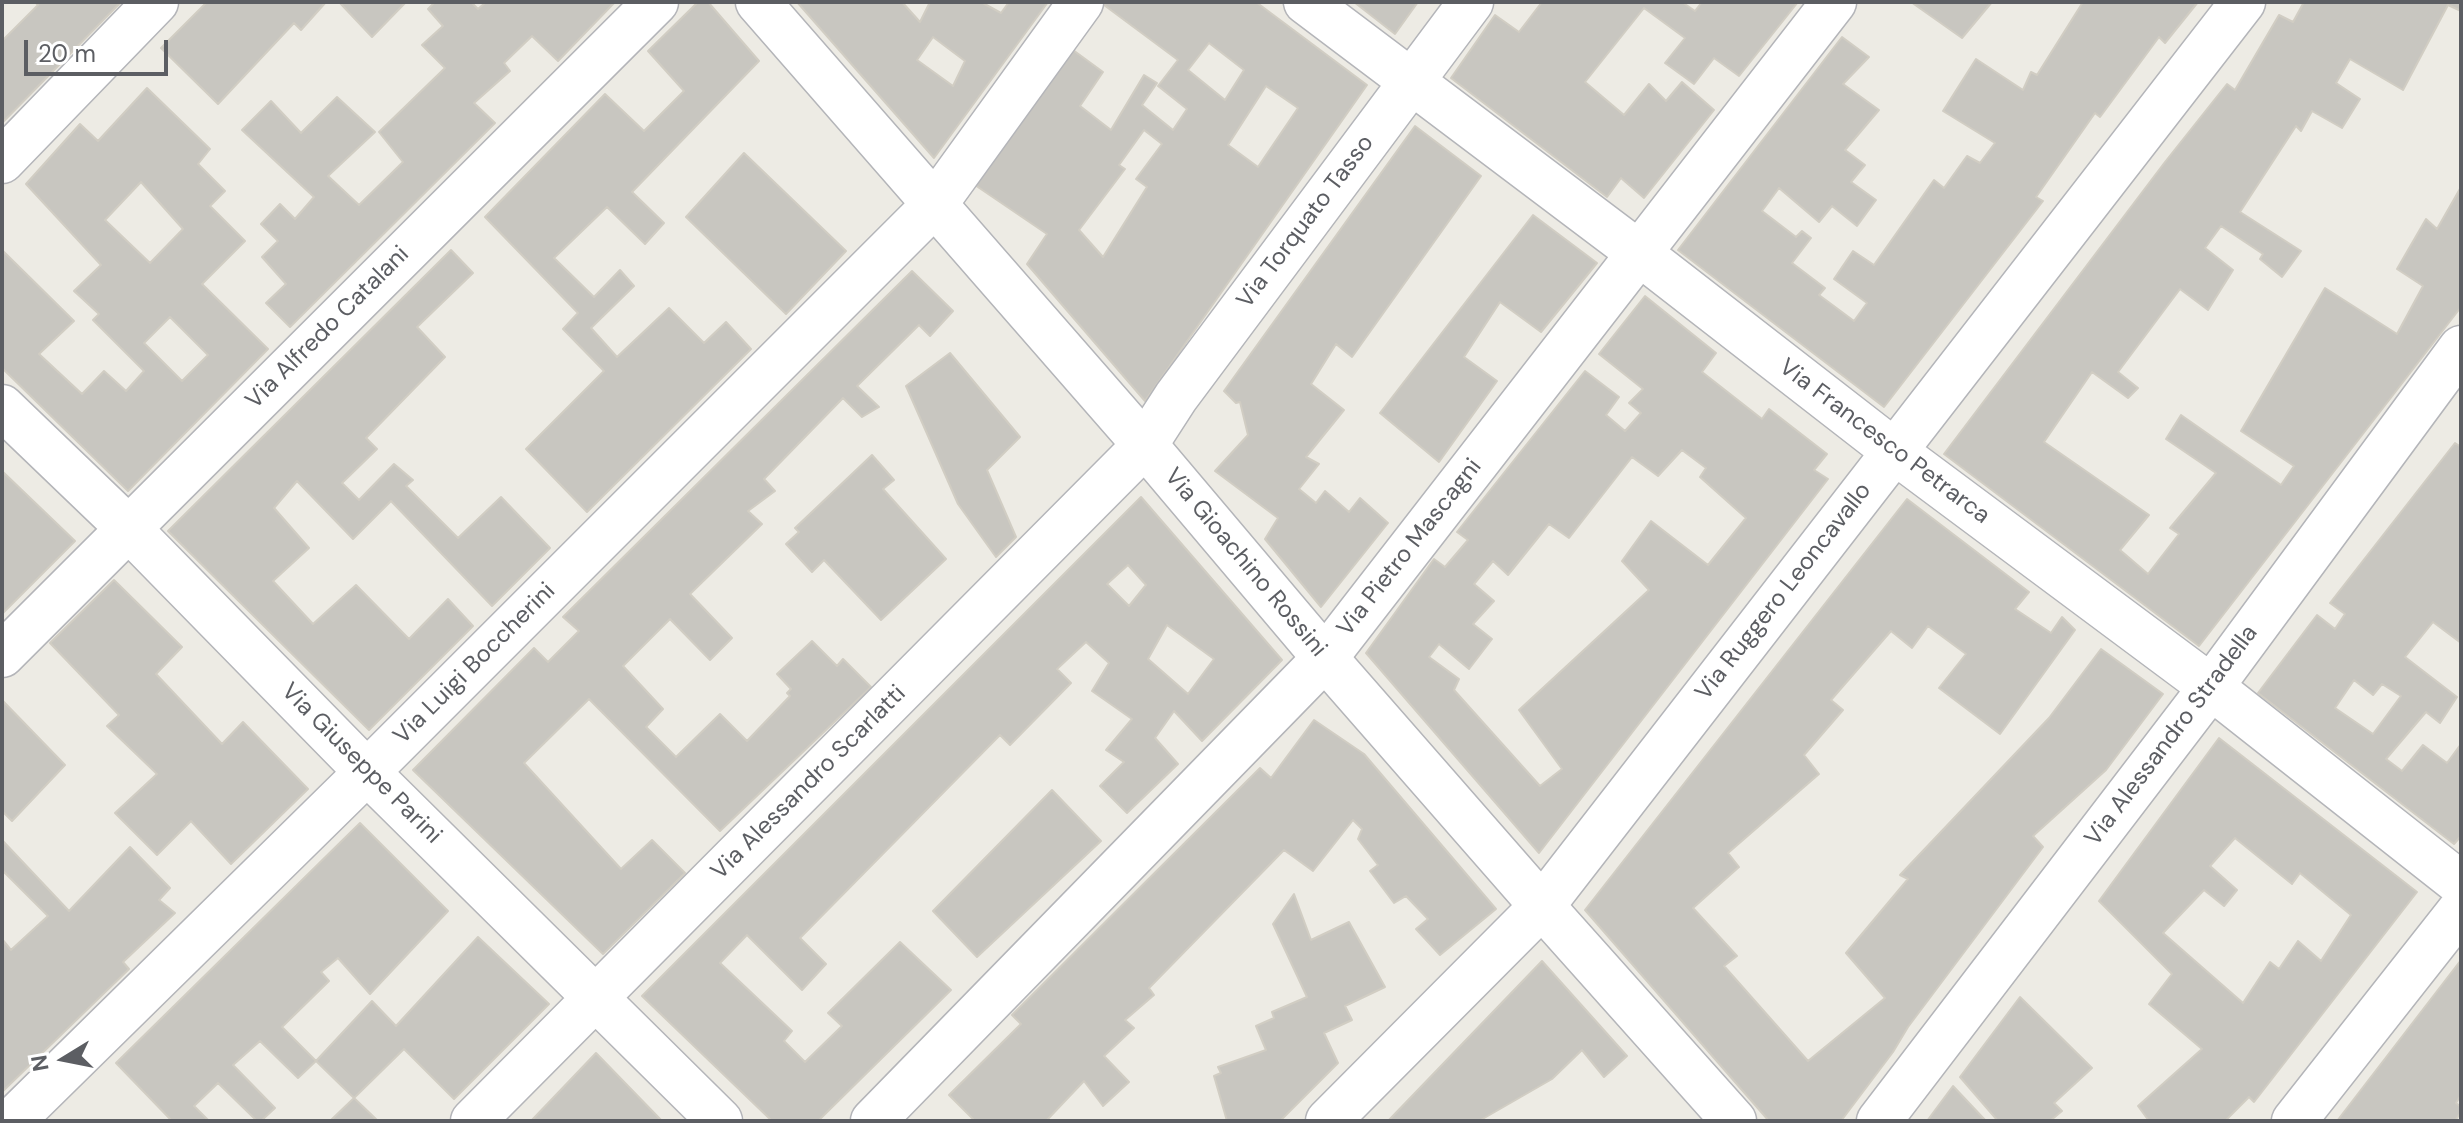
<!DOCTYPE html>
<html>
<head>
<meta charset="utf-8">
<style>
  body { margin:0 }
  #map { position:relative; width:2463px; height:1123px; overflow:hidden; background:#edebe4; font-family:"DM Sans",sans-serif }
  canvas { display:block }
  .frame { position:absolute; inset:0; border:4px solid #5c5e63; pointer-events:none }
  .north { position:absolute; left:24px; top:1019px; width:80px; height:80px; -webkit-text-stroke:6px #fff; paint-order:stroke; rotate:260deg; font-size:22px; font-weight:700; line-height:32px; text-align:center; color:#5c5e63 }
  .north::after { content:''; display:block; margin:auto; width:28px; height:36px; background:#5c5e63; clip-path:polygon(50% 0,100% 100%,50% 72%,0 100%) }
  .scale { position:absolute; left:24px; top:40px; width:144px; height:36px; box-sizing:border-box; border:4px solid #5c5e63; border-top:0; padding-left:10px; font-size:24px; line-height:28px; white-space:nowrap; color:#5c5e63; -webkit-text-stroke:6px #fff; paint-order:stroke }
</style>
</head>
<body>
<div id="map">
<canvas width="2463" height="1123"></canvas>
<div class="frame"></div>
<div class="north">N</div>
<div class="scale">20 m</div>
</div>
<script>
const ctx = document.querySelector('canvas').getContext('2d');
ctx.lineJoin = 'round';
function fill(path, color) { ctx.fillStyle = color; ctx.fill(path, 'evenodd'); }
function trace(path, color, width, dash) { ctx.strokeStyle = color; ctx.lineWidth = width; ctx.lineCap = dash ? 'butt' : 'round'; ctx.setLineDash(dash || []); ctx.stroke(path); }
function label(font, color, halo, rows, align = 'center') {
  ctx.font = font + ' "DM Sans",sans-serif'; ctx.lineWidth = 6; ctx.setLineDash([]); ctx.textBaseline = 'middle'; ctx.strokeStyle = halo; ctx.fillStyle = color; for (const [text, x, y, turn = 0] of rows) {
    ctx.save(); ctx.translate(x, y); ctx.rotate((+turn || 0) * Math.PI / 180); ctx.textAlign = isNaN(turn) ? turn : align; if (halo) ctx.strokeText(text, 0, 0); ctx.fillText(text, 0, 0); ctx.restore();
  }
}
const building = new Path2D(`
  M35 2H121L2 123V41L38 5Z
  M207 2H326L301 30 294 23 218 104 161 48Z
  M339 2H406L372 37Z
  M435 2H471L478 9 486 2H615L558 61 532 36 504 63 510 71 474 103 495 123 290 327 266 303 286 284 262 257 278 241 261 224 280 204 295 219 314 197 242 130 271 101 301 133 337 97 375 132 328 176 359 205 403 162 379 132 445 68 422 45 443 26 428 9Z
  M698 2H708L759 61 632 192 664 223 645 244 607 207 554 258 594 297 620 270 634 286 591 328 617 357 669 308 704 343 726 322 751 349 587 512 526 449 604 371 563 329 578 313 485 217 605 94 644 131 684 91 648 51Z
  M797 2H902L920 22 930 2H981L1001 13 1009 2H1048L934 158ZM933 37 965 61 953 86 917 60Z
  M1106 2H1256L1367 85 1145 401 1027 264 1047 234 972 183 1073 50 1103 72 1080 106 1111 130 1144 75 1157 83 1142 105 1173 130 1187 109 1158 86 1178 60 1104 5ZM1209 43 1244 70 1225 100 1188 70ZM1266 86 1298 108 1258 167 1228 145ZM1144 130 1162 144 1136 179 1147 187 1103 257 1079 230 1125 169 1119 165Z
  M1354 2H1418L1395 34Z
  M1542 2H1682L1695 11 1702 2H1798L1739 76 1714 58 1694 84 1665 63 1685 38 1644 8 1585 82 1624 115 1649 84 1666 101 1682 82 1714 110 1644 198 1621 178 1607 197 1451 78 1495 15 1519 32Z
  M1911 2H1992L1962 38Z
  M2083 2H2198L2165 43 2159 37 2100 117 2095 113 2036 197 2043 201 1884 407 1678 250 1842 37 1869 57 1843 84 1879 110 1845 150 1865 165 1851 182 1876 200 1857 226 1832 206 1819 222 1779 188 1762 211 1796 237 1802 231 1811 238 1792 263 1825 288 1819 295 1854 321 1867 303 1834 279 1853 251 1874 265 1934 180 1944 188 1967 156 1980 163 1995 143 1943 111 1976 59 2023 90 2031 72 2037 75Z
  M2304 2H2461V11L2448 5 2403 90 2350 59 2336 83 2360 99 2342 128 2312 111 2301 131 2296 126 2240 212 2301 251 2282 277 2260 259 2263 254 2221 226 2205 248 2233 270 2208 310 2180 289 2118 372 2138 388 2128 398 2092 372 2044 442 2149 515 2120 550 2148 574 2179 534 2170 528 2216 473 2166 439 2181 415 2281 485 2294 466 2241 431 2325 288 2397 334 2423 286 2397 269 2426 219 2437 229 2461 187V307L2199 646 1944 454 2165 162 2227 84 2235 90 2279 15 2293 22Z
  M147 88 210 149 198 164 225 191 210 206 245 241 202 284 268 349 128 491 2 368V250L74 321 39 354 82 394 104 371 126 391 144 371 93 320 99 314 74 291 101 265 26 184 80 124 98 141ZM141 182 183 229 150 263 105 220ZM170 317 208 355 182 381 144 343Z
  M1415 126 1481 176 1352 357 1336 344 1311 384 1344 410 1306 457 1319 464 1299 489 1316 503 1325 491 1349 512 1360 498 1388 523 1321 607 1265 539 1278 518 1215 471 1248 435 1240 402 1236 403 1224 391Z
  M744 153 846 251 786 314 686 217Z
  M1533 215 1597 263 1541 332 1500 302 1464 357 1497 381 1439 462 1380 413Z
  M451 250 473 273 417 327 445 357 366 438 377 449 342 483 359 500 394 464 413 480 406 486 458 538 501 497 550 548 492 606 391 501 353 539 297 481 274 508 309 548 273 581 313 624 356 585 409 639 448 599 473 626 369 730 168 531Z
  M912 271 953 311 930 336 919 325 857 386 879 407 862 417 843 398 764 479 775 491 748 511 762 524 690 594 732 638 710 660 670 619 623 666 663 709 646 727 676 757 720 714 747 741 790 696 787 693 791 689 777 674 812 641 837 666 843 659 871 687 720 831 589 699 524 763 621 869 652 840 685 873 603 954 413 770 534 648 548 662 579 631 563 617Z
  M1645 296 1716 353 1702 372 1762 419 1769 409 1827 454 1814 470 1828 479 1539 853 1366 653 1434 559 1445 567 1468 540 1457 532 1585 371 1619 397 1606 415 1625 431 1641 413 1629 403 1643 389 1599 354ZM1682 450 1706 468 1700 477 1746 518 1708 565 1651 521 1622 561 1649 590 1519 710 1562 769 1540 786 1454 690 1459 679 1429 657 1439 644 1469 669 1492 639 1473 624 1494 601 1474 584 1493 561 1508 575 1549 524 1569 538 1632 457 1658 476Z
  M950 353 1020 437 987 470 1016 537 996 557 958 504 906 386Z
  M2455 443 2461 447V643L2433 622 2405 657 2457 697 2440 723 2426 712 2386 759 2402 771 2423 745 2447 763 2461 744V836L2454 844 2258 693 2317 615 2335 629 2345 614 2330 603ZM2354 680 2373 695 2382 684 2401 696 2373 734 2335 708Z
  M872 455 894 480 883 489 946 559 881 620 824 560 812 572 786 544 799 532 795 528Z
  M2 471 75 541 2 614Z
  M1141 497 1282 660 1202 741 1174 711 1155 738 1178 764 1127 813 1100 786 1124 762 1106 750 1132 719 1092 691 1109 663 1086 642 1057 669 1071 683 1010 745 1000 735 800 938 826 964 802 990 747 935 720 963 792 1031 784 1041 805 1062 842 1026 828 1013 900 942 951 990 818 1121H772L642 996ZM1128 565 1146 585 1129 606 1107 584ZM1167 625 1214 659 1188 694 1148 659Z
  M1907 499 2029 592 2015 609 2051 633 2062 617 2075 630 2000 734 1939 688 1966 654 1928 626 1912 648 1891 631 1831 700 1843 710 1804 755 1819 774 1728 853 1739 867 1693 908 1737 956 1724 966 1808 1061 1885 998 1846 953 1908 879 1900 875 2049 718 2101 649 2163 694 2106 770 2033 836 2043 847 1908 1027 1893 1052 1841 1121H1769L1585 910Z
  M114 580 182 647 156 674 222 744 243 722 308 789 231 864 191 821 157 855 115 813 157 774 107 726 119 715 50 643Z
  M2 700 65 765 12 821 2 811Z
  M1314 720 1364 754 1496 909 1440 955 1416 929 1428 919 1406 896 1394 903 1370 871 1378 865 1358 839 1362 829 1353 820 1313 871 1284 850 1149 988 1154 995 1125 1020 1134 1028 1104 1056 1129 1082 1103 1106 1084 1081 1046 1121H975L949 1095 1021 1024 1012 1015 1260 768 1271 778Z
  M2219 738 2417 892 2254 1102 2249 1097 2225 1121H2149L2138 1106 2202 1049 2149 1004 2172 974 2099 901ZM2235 838 2292 884 2300 873 2351 915 2321 961 2298 941 2279 969 2270 962 2243 1003 2163 933 2204 890 2224 906 2237 890 2210 866Z
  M1052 790 1101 841 977 957 933 911Z
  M360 823 448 911 370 994 338 958 321 972 329 981 282 1027 316 1061 298 1078 260 1041 233 1065 275 1108 261 1121H257L218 1083 194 1106 209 1121H172L116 1063Z
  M2 840 69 911 130 847 170 888 159 900 175 913 123 962 129 969 2 1092V939L11 950 48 916 2 870Z
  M1294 894 1311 940 1349 922 1385 987 1345 1006 1352 1020 1324 1033 1338 1063 1280 1121H1227L1214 1076 1221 1073 1218 1067 1266 1050 1256 1026 1274 1018 1272 1012 1307 997 1273 924Z
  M478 937 549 1004 454 1099 404 1049 354 1098 316 1061 372 1001 396 1026Z
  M2461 960V1095L2456 1103 2461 1107V1112L2455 1121H2337Z
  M1542 961 1627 1056 1604 1077 1582 1050 1552 1079 1479 1121H1388Z
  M2020 997 2092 1068 2054 1103 2062 1111 2050 1121H1998L1960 1077Z
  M596 1053 662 1121H531Z
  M1953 1086 1986 1121H1927Z
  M354 1098 378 1121H330Z`);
fill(building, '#c8c6c0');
trace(building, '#d1cdc3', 2);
const minor = new Path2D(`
  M1306 2 1639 253 1894 451 2211 687 2461 884
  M2 161 156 2
  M2 407 128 528 367 772 720 1121
  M2 655 656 2
  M12 1121 367 772 935 204 1081 2
  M473 1121 1145 445 1176 397 1471 2
  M873 1121 1325 658 1834 2
  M1328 1121 1542 906 2243 2
  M1879 1121 2211 687 2461 348
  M2294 1121 2461 909`);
const tertiary = new Path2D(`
  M758 2 1145 445 1325 658 1542 906 1734 1121`);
trace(minor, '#b4b5b9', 47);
trace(tertiary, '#b4b5b9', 47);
trace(minor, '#fff', 44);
trace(tertiary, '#fff', 44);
label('24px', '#5c5e63', '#fff', [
  ["Via Torquato Tasso",1306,222,-53],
  ["Via Alfredo Catalani",328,328,-45],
  ["Via Francesco Petrarca",1884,442,37],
  ["Via Pietro Mascagni",1410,548,-52],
  ["Via Gioachino Rossini",1245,563,50],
  ["Via Ruggero Leoncavallo",1784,592,-52],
  ["Via Luigi Boccherini",475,664,-45],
  ["Via Alessandro Stradella",2172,736,-53],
  ["Via Giuseppe Parini",361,764,45],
  ["Via Alessandro Scarlatti",809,783,-45]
]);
</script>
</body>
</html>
